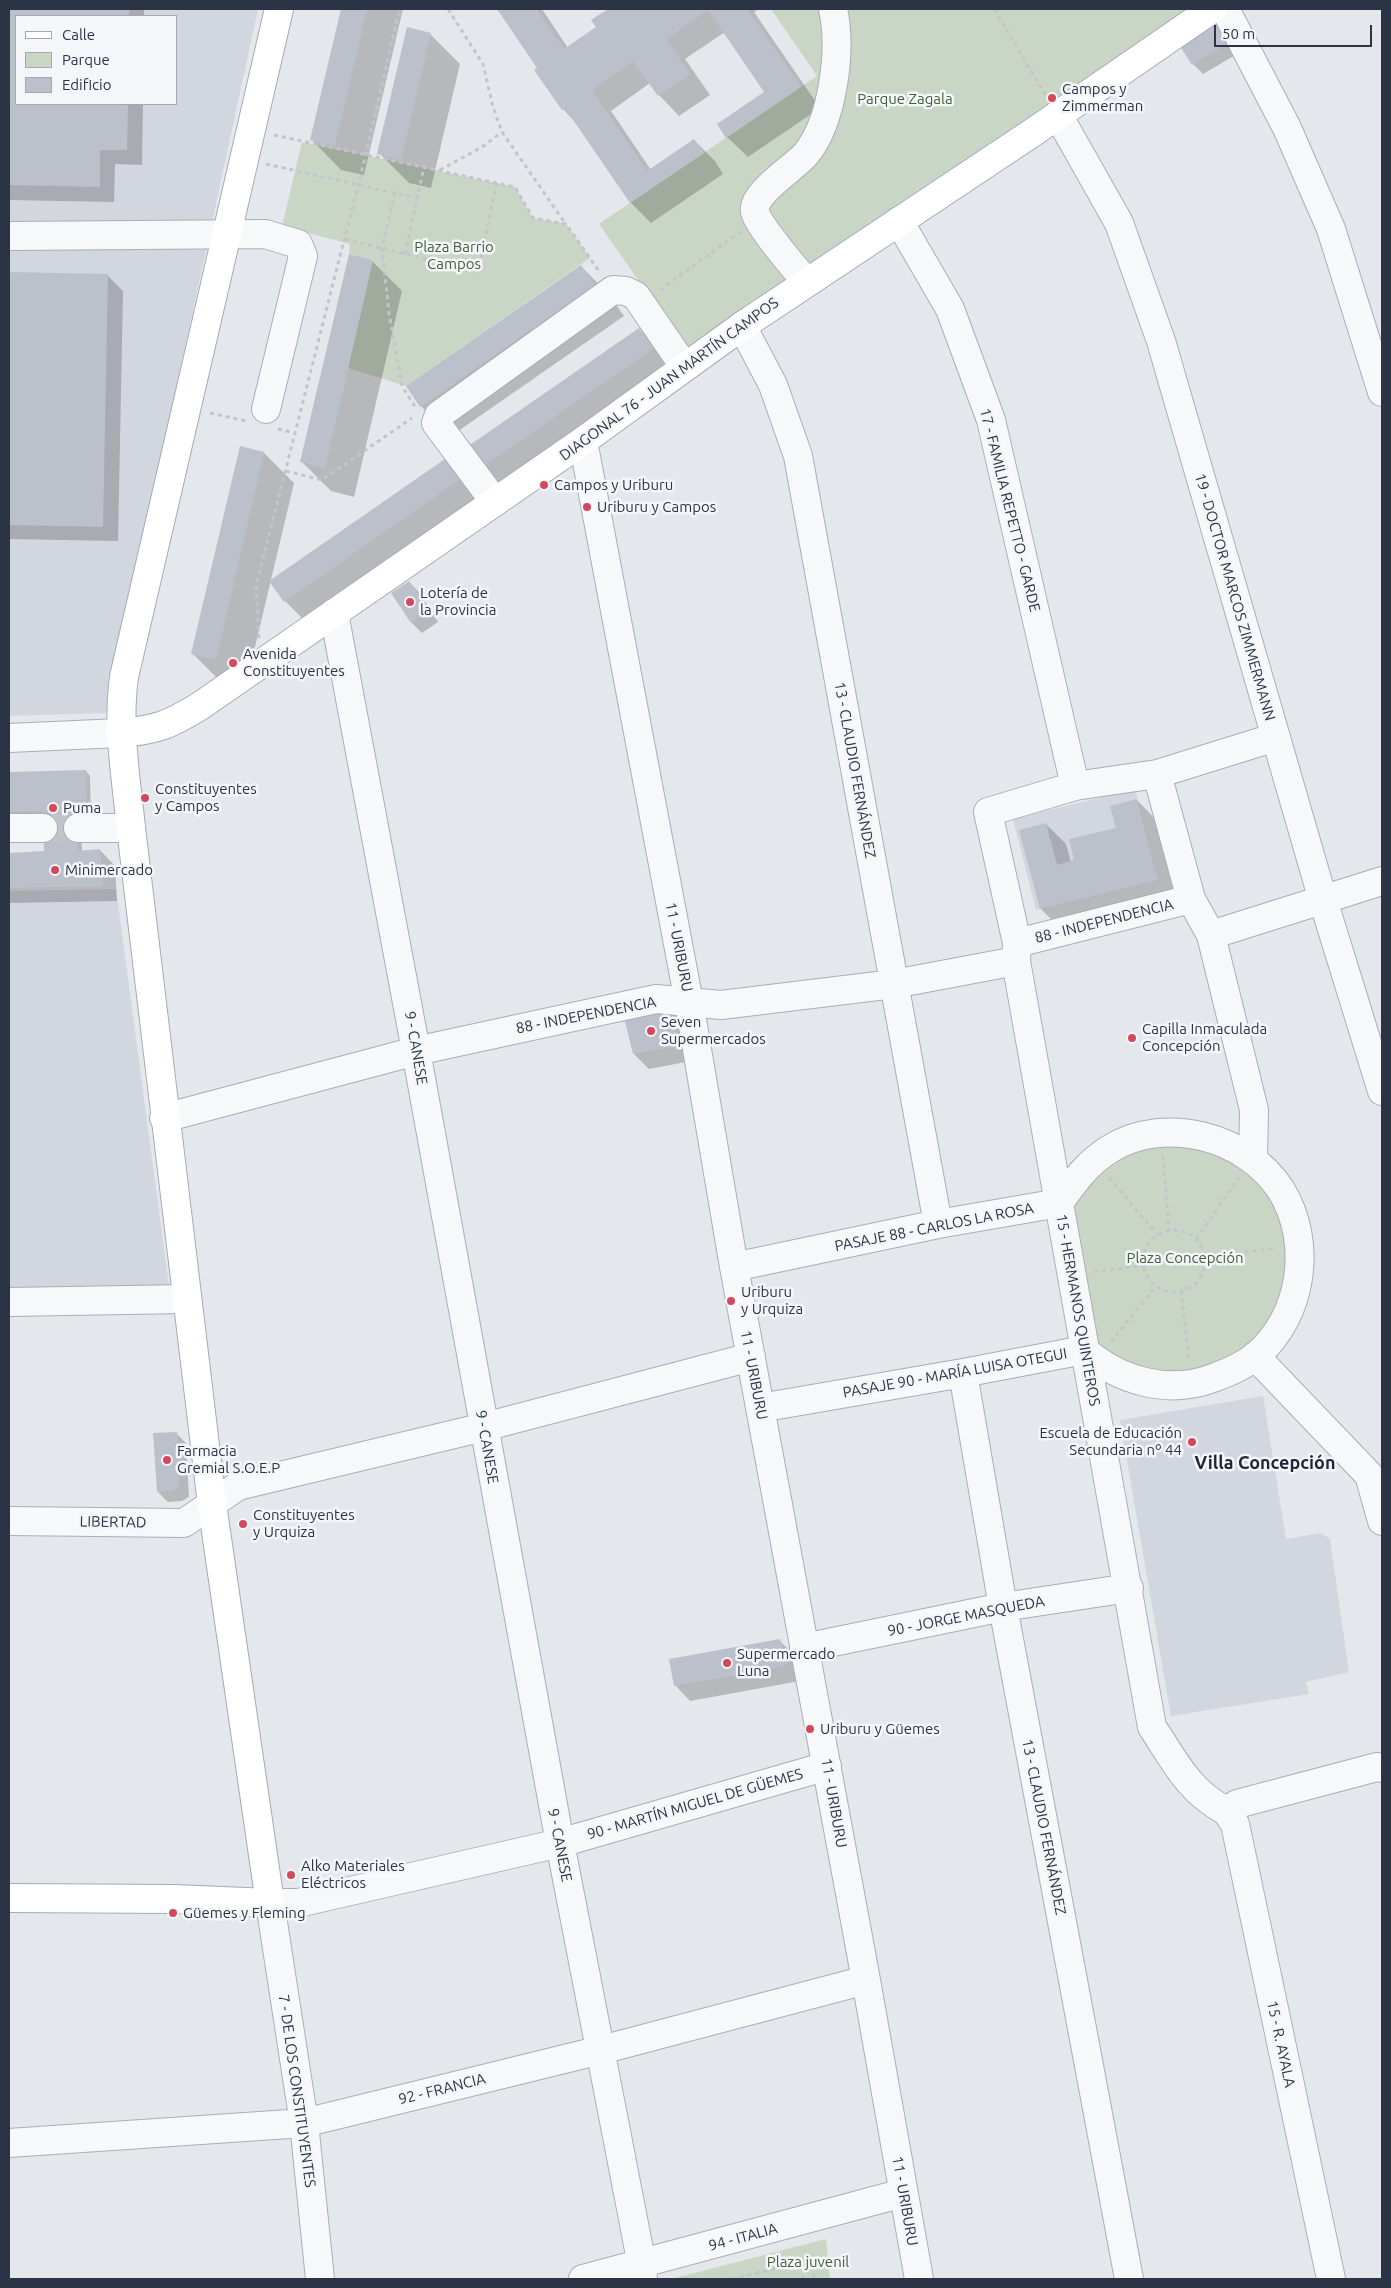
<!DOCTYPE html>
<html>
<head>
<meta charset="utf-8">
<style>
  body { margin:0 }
  #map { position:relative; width:1391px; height:2288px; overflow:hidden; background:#e4e7ec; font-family:Ubuntu,sans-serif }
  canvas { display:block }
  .frame { position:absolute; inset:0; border:10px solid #2b3445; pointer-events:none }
  .legend { position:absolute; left:15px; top:15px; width:162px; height:90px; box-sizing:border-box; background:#f4f6f9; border:1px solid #a4a8b1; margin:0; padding:6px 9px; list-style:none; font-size:15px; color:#2b3445 }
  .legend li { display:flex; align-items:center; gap:10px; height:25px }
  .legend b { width:25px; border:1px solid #a4a8b1 }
  .scale { position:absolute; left:1214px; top:25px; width:158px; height:22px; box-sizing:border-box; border:2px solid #2b3445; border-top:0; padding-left:6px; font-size:15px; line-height:18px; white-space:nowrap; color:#2b3445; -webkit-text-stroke:4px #f4f6f9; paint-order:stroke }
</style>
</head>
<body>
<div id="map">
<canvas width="1391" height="2288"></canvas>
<div class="frame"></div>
<ul class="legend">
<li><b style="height:6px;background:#fff"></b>Calle</li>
<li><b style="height:14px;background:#c9d6c5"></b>Parque</li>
<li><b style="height:14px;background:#bbc0ca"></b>Edificio</li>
</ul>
<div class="scale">50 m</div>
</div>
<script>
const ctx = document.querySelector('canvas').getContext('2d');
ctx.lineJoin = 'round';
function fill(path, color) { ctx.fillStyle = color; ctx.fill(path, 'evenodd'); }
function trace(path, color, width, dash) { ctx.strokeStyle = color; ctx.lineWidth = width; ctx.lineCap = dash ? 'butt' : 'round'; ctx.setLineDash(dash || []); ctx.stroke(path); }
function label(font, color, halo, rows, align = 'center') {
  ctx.font = font + ' Ubuntu,sans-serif'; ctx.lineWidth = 5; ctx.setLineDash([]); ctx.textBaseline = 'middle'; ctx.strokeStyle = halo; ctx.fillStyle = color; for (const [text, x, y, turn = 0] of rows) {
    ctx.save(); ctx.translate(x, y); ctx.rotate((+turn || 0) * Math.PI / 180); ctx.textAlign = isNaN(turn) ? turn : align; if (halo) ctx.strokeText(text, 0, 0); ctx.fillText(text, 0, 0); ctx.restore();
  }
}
fill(new Path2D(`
  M9 9H258L106 713 9 716ZM16 16H176V104H16Z
  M1135 789 1158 880 1036 910 1013 819Z
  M116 889 169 1286 9 1290V891Z
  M1263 1396 1286 1539 1321 1533 1330 1539 1349 1672 1306 1682 1309 1694 1171 1716 1120 1420Z`), '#d2d6de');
fill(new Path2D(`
  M771 9H1193L687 350 599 224 817 76Z
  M302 142 515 187 533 218 566 224 590 258 406 386 348 368 373 260 349 254 350 244 282 226Z
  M1146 1135 1253 1160 1297 1228 1269 1343 1199 1383 1095 1360 1059 1203Z
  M826 2239 830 2279H671Z`), '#c9d6c5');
fill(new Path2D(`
  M9 9H144V16H16V104H143L142 165 115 164 114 202 9 200Z
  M342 9H403L364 175 341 170 312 140Z
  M498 9H542L568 48 597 27 593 21 610 9H759L754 12 820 108 748 157 727 137 766 92 725 32 685 59 710 95 679 116 659 95 650 83 611 111 651 170 694 140 715 161 723 174 651 223 631 203 576 123 563 109 539 68Z
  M1218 25 1239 53 1203 74 1193 64Z
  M430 34 460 64 431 188 409 183 379 153Z
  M372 261 402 291 354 497 331 491 301 461Z
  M581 266 610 296 624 316 451 436 421 406Z
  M9 273 108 276 123 291 118 541 9 539Z
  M639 329 669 359 682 378 509 499 479 469Z
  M264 453 294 483 245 689 222 683 192 653Z
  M445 461 475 491 488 510 315 631 285 601Z
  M409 582 419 592 438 622 422 633 412 623 393 593Z
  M86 771 90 776 91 815H81L82 851 100 850 115 866 117 901 9 903V855L47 853 44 816H9V773Z
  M1137 800 1157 821 1178 901 1061 929 1041 909 1021 831 1046 824 1066 844 1071 862 1075 861 1117 829Z
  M672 1011 687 1026 691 1061 649 1069 634 1054Z
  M176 1433 186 1443 189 1497 182 1501 168 1502 158 1492Z
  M780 1641 795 1656 800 1681 690 1701 675 1685Z`), '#0003');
fill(new Path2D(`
  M9 9H129V16H16V104H128L127 150H100V187L9 185Z
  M341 9H367L335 146 310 140Z
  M497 9H536L564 49 596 27 591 20 608 9H747L801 87 726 138 717 124 764 92 708 10 666 39 690 74 658 96 633 61 592 90 647 171 694 139 704 153 630 203 565 108 562 110 534 70 537 68Z
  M1219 23 1230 42 1192 65 1180 46Z
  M407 27 431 33 401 159 377 154Z
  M349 254 373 260 325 468 300 462Z
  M581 265 595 285 420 407 406 386Z
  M9 272 108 274 103 527 9 525Z
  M639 328 654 348 478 470 464 449Z
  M240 446 264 452 216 660 191 654Z
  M445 459 459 480 284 602 269 581Z
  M409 581 429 611 411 623 391 593Z
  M86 770 87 811H77L78 851 100 849 103 886 9 888V853L44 851 43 811 9 812V772Z
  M1137 799 1158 880 1040 909 1019 830 1046 823 1057 865 1074 860 1069 839 1116 828 1110 806Z
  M672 1010 677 1046 633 1054 623 1014Z
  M177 1432 179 1487 171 1491 157 1492 153 1433Z
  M780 1639 786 1666 674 1686 669 1659Z`), '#bbc0ca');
trace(new Path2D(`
  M43 828H78`), '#bfc3cb', 28, [28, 14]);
const minor = new Path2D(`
  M1225 9 1287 128 1331 229 1382 392
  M1058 115 1119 223 1161 341 1323 900 1382 1091
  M899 221 950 309 991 420 1075 786
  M9 236 265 234 298 244 303 256 266 409
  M807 282C796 270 758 225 755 212 750 195 795 167 806 154 833 121 842 50 833 9
  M742 326 773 385 798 456 938 1224
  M583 441 689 1002 734 1267 866 1980 919 2279
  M495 502 436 423 439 415 613 290 626 291 636 296 684 366
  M334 613 416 1051 560 1843 642 2265 643 2279
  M9 738 120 733
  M1157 774 1191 899 1211 935 1254 1110 1253 1160
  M9 828H43
  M78 828H131
  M1211 935 1382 881
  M1017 943 1191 899
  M164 1118 416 1051 656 999 721 1005 894 984 1016 961
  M734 1267 938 1224 1059 1203C1074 1182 1087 1163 1110 1149 1165 1115 1246 1136 1281 1190 1313 1242 1303 1315 1257 1355 1244 1366 1229 1372 1213 1378 1169 1395 1119 1381 1084 1350
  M9 1302 187 1299
  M1255 1356 1369 1475 1382 1521
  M963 1373 1003 1607 1129 2279
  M760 1408 963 1373 1084 1350
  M9 1521 184 1523 238 1486 484 1427 751 1357
  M804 1648 1003 1607 1129 1588
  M1226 1811C1188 1791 1175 1761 1152 1727L1016 961 1017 943 988 812 1075 786 1157 774 1276 737
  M1226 1811 1235 1824 1331 2279
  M1226 1811 1237 1804 1377 1767 1382 1768
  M9 2143 304 2123 601 2050 866 1980
  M320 2279 304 2123 270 1903H298L560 1843 827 1766
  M583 2279 903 2193`);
const major = new Path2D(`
  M120 733C157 730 169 725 200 706L583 441 742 326 1032 133 1212 9
  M9 1898 174 1899 270 1903 212 1504 131 828C126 777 117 728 124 677L279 9`);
trace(minor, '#a9aeb7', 30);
trace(major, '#a3abb8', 30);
trace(new Path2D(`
  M448 9 483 64 493 107 502 132 565 223
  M994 9 1046 96
  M274 135 515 187 533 218 566 224 599 271
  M266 164 417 198
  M440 170 482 147 502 132
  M395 193 382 248 389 313 402 386 416 408
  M345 239 478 272 497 183
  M405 254 424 167
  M660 290 740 232
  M210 413 246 421
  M278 429 295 433
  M286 471 322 480 412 418
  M259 638 256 586 366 154 398 15 402 9
  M1163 1156 1169 1230
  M1109 1178 1157 1234
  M1143 1261a31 31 0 1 1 62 0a31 31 0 1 1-62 0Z
  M1196 1239 1239 1178
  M1094 1272 1276 1248
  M1181 1291 1189 1361
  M1111 1342 1156 1286
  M732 2279 812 2260 814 2279
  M802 2279 812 2263`), '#c2c5cb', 3, [4, 4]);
trace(minor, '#f7f8fa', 28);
trace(major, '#fff', 28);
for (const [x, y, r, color] of [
  [1052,98,5,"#d1495b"],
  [544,485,5,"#d1495b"],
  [587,507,5,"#d1495b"],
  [410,602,5,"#d1495b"],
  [233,663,5,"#d1495b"],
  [145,798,5,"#d1495b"],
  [53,808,5,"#d1495b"],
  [55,870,5,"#d1495b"],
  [651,1031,5,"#d1495b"],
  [1132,1038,5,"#d1495b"],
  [731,1301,5,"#d1495b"],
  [1192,1442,5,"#d1495b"],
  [167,1460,5,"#d1495b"],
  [243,1524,5,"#d1495b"],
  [727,1663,5,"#d1495b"],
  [810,1729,5,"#d1495b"],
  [291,1875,5,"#d1495b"],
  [173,1913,5,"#d1495b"]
]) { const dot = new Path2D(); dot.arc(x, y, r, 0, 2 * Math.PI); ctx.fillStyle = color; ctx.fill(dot); trace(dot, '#f4f6f9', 2); }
label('15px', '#2b3445', '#f4f6f9', [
  ["Campos y",1062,89],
  ["Zimmerman",1062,106],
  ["Campos y Uriburu",554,485],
  ["Uriburu y Campos",597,507],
  ["Lotería de",420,593],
  ["la Provincia",420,610],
  ["Avenida",243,654],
  ["Constituyentes",243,671],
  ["Constituyentes",155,789],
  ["y Campos",155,806],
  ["Puma",63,808],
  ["Minimercado",65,870],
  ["Seven",661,1022],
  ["Supermercados",661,1039],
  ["Capilla Inmaculada",1142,1029],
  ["Concepción",1142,1046],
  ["Uriburu",741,1292],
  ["y Urquiza",741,1309],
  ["Escuela de Educación",1182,1433,"right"],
  ["Secundaria nº 44",1182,1450,"right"],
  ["Farmacia",177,1451],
  ["Gremial S.O.E.P",177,1468],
  ["Constituyentes",253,1515],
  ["y Urquiza",253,1532],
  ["Supermercado",737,1654],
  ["Luna",737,1671],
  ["Uriburu y Güemes",820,1729],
  ["Alko Materiales",301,1866],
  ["Eléctricos",301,1883],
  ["Güemes y Fleming",183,1913]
], 'left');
label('15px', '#3f6138', '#f4f6f9', [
  ["Parque Zagala",905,99],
  ["Plaza Barrio",454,247],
  ["Campos",454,264],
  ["Plaza Concepción",1185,1258],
  ["Plaza juvenil",808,2262]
]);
label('15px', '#2b3445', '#f4f6f9', [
  ["DIAGONAL 76 - JUAN MARTÍN CAMPOS",669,379,-36],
  ["17 - FAMILIA REPETTO - GARDE",1010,510,76],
  ["19 - DOCTOR MARCOS ZIMMERMANN",1235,597,74],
  ["13 - CLAUDIO FERNÁNDEZ",855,770,80],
  ["88 - INDEPENDENCIA",1104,921,-14],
  ["11 - URIBURU",679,947,79],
  ["88 - INDEPENDENCIA",586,1015,-11],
  ["9 - CANESE",416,1048,80],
  ["PASAJE 88 - CARLOS LA ROSA",934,1227,-11],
  ["15 - HERMANOS QUINTEROS",1078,1310,80],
  ["PASAJE 90 - MARÍA LUISA OTEGUI",955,1373,-10],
  ["11 - URIBURU",754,1375,79],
  ["9 - CANESE",487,1447,80],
  ["LIBERTAD",113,1522,1],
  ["90 - JORGE MASQUEDA",966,1616,-11],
  ["11 - URIBURU",834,1803,80],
  ["90 - MARTÍN MIGUEL DE GÜEMES",695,1804,-16],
  ["13 - CLAUDIO FERNÁNDEZ",1044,1827,79],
  ["9 - CANESE",560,1845,79],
  ["15 - R. AYALA",1281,2044,78],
  ["92 - FRANCIA",442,2089,-14],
  ["7 - DE LOS CONSTITUYENTES",297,2091,82],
  ["11 - URIBURU",905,2201,80],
  ["94 - ITALIA",743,2237,-15]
]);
label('bold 18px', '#1d2536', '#f4f6f9', [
  ["Villa Concepción",1265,1463]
]);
</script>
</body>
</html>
